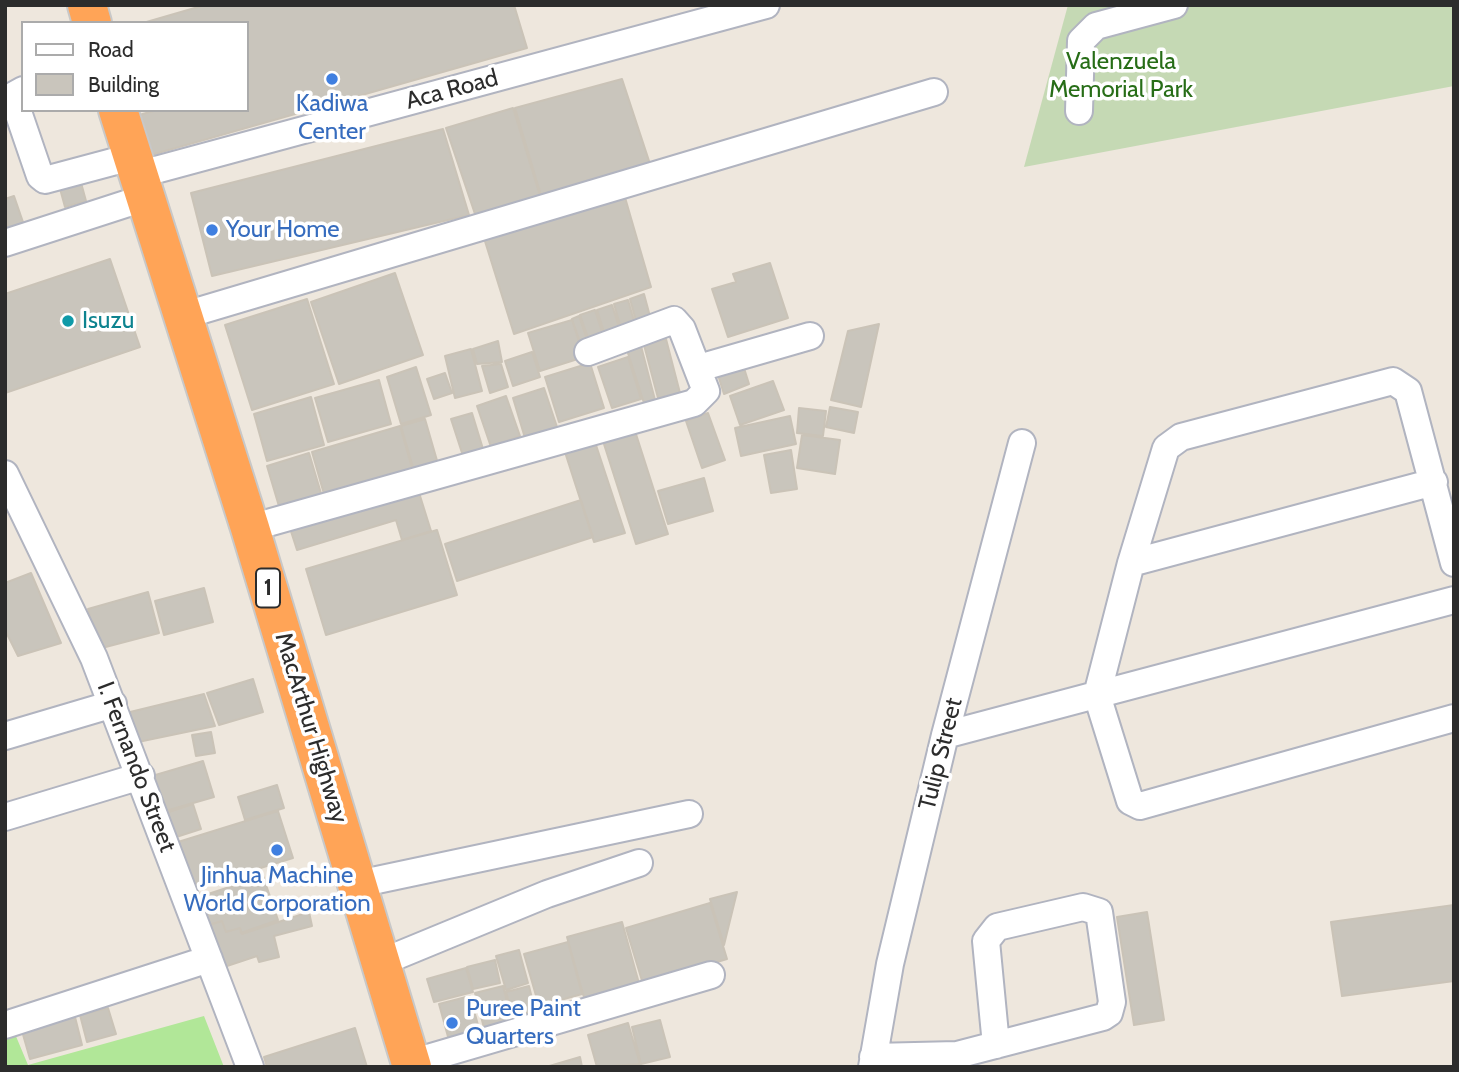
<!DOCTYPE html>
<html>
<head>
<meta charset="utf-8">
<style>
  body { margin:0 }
  #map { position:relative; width:1459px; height:1072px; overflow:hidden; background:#eee7dd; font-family:Cabin,sans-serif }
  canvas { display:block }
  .frame { position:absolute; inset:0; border:7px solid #2c2c2c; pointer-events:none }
  .legend { position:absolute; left:21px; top:21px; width:228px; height:91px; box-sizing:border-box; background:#fff; border:2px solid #ababab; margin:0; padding:9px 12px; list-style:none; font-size:21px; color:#2c2c2c }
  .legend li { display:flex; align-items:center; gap:14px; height:35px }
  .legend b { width:35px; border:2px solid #ababab }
</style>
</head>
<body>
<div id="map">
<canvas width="1459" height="1072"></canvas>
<div class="frame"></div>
<ul class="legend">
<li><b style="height:9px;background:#fff"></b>Road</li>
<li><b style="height:19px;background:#c9c5bc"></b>Building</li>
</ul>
</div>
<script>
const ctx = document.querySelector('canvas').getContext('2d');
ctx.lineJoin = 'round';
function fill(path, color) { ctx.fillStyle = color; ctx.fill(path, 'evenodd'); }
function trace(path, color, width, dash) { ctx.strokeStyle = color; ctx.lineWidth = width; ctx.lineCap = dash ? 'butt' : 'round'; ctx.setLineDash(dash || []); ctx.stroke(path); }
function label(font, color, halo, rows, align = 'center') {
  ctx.font = font + ' Cabin,sans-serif'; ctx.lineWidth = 7; ctx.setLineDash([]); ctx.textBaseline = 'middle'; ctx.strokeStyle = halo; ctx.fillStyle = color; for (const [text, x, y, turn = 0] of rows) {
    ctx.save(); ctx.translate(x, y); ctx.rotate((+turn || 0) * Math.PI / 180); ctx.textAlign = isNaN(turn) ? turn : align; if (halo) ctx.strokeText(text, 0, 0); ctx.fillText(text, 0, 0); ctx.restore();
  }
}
fill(new Path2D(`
  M5 1010 28 1065 204 1016 224 1067H5Z`), '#b1e798');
fill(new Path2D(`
  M1068 5H1454V86L1024 167Z`), '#c5d9b4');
const building = new Path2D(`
  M205 5H514L527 48 151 155 139 115 157 110H247V23H143Z
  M622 79 652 170 542 199 515 108Z
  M513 108 541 199 476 217 446 128Z
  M443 129 469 215 212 276 191 193Z
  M80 179 86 201 65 207 59 185Z
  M624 194 651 287 514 334 484 238Z
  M14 196 24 225 8 230 5 199Z
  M110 259 140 347 5 393V294Z
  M770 263 788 318 728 337 712 289 736 282 733 274Z
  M395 273 423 355 339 384 311 302Z
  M644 294 652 324 638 328 630 299Z
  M307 299 334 384 252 410 225 325Z
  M628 300 636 328 622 332 614 304Z
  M612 305 621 334 606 338 597 310Z
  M595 310 605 341 591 346 580 315Z
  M579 316 588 343 581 345 572 319Z
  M572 320 584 357 540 371 528 333Z
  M879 324 861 407 831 400 848 331Z
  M666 339 680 393 658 398 644 345Z
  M498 341 502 362 477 364 473 349Z
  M641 346 655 400 644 403 627 350Z
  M471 349 482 391 455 398 445 356Z
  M532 352 540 377 513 386 505 361Z
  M628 357 641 399 612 408 598 367Z
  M590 363 604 408 559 422 545 377Z
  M501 364 508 387 490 393 482 366Z
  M416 367 431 415 401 424 387 377Z
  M744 368 749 384 724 394 718 375Z
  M445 373 452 393 434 399 427 379Z
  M379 380 391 424 328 442 315 398Z
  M773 381 784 410 740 425 730 396Z
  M544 388 557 427 525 438 513 398Z
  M506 396 520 436 491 447 477 406Z
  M311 397 324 445 267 461 254 414Z
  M830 407 858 412 854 433 826 427Z
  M799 408 826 411 823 436 797 433Z
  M472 413 483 449 463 456 451 419Z
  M708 413 725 460 702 468 686 421Z
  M790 416 796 444 741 456 735 428Z
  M425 419 438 464 414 471 401 426Z
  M400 426 414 475 326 501 312 452Z
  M635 431 668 534 636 544 603 441Z
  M802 435 840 440 835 474 797 468Z
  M593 436 625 533 594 542 563 446Z
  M791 450 797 489 771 493 764 455Z
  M309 453 323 500 281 513 267 466Z
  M704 478 713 511 668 524 658 491Z
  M416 483 431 531 402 540 396 520 297 550 288 522Z
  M581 500 593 537 457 581 445 544Z
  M437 530 457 595 326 635 306 569Z
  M31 573 61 643 18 656 5 630V583Z
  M204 588 213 622 164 635 155 601Z
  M148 592 159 633 98 649 88 609Z
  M253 679 263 712 219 725 207 693Z
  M204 694 215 726 138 742 126 713Z
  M211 732 215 753 196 756 192 735Z
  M203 761 214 797 162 812 152 776Z
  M277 785 284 808 245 820 238 797Z
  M193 804 201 829 170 839 163 814Z
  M278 811 293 858 192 889 178 842Z
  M263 876 278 920 241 933 240 928 226 932 222 921 208 925 199 897Z
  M737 892 724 945 710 899Z
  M710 903 727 959 643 984 626 928Z
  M1454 905V981L1342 996 1331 922Z
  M309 912 312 926 274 936 279 957 259 962 257 956 218 969 203 927 222 921 226 932 240 928 242 934Z
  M1147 912 1164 1020 1134 1025 1117 917Z
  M622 922 640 987 585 1001 567 937Z
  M568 942 582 994 539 1006 524 954Z
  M519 950 528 983 506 990 496 956Z
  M495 960 500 983 473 989 467 967Z
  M466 968 473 992 434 1002 427 979Z
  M503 986 512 1021 484 1028 475 993Z
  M529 986 535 1011 513 1017 506 992Z
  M470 996 481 1036 450 1044 439 1004Z
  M108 1008 116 1034 87 1042 80 1015Z
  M75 1017 82 1045 30 1059 22 1031Z
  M660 1020 670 1057 641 1064 632 1027Z
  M628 1023 640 1064 597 1067 588 1035Z
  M355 1028 367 1067H267L264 1057Z
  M580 1057 582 1067H546Z`);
fill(building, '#c9c5bc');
trace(building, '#cac3b7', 2);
const minor = new Path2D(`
  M23 90 14 95V100L40 176 45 180 131 157
  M1079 111 1081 41 1096 26 1174 5
  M137 175 766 5
  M5 243 144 198
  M182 316 934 92
  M699 368 810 336
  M5 474 94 658 250 1067
  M250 528 694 403 706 391 682 329 674 320 588 352
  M1131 563 1434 482
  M1454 563 1408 391 1393 381 1181 437 1166 448 1131 563 1097 695 1130 801 1140 806 1454 718
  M945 735 1454 600
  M5 736 113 704
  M5 817 141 776
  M358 884 689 814
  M382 962 547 894 639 863
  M5 1025 209 959
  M873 1057 957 1055 1103 1017 1109 1013 1112 1002 1099 912 1083 907 997 927 986 941 996 1045
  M411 1063 711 975
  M872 1067 890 964 945 735 1022 443`);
const highway = new Path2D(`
  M87 5 92 23
  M118 110 250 528 412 1067`);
trace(minor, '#b1b4c0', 30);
trace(highway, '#c8c8c8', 42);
trace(minor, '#fff', 26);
trace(highway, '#ffa457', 38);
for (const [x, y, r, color] of [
  [332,79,7,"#3f7fe0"],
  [212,230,7,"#3f7fe0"],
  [68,321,7,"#0f9aa8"],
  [277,850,7,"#3f7fe0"],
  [452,1023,7,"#3f7fe0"]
]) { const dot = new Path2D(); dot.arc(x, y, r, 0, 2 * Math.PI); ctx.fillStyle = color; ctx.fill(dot); trace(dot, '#fff', 2.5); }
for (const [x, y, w] of [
  [268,588,24]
]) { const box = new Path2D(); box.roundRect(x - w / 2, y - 19.5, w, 39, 5); ctx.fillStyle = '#fff'; ctx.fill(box); trace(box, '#2c2c2c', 2); }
label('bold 23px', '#2c2c2c', null, [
  ["1",268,588]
]);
label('24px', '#276d17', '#fff', [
  ["Valenzuela",1121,62],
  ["Memorial Park",1121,90]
]);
label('24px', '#2c2c2c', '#fff', [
  ["Aca Road",452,90,-15],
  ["MacArthur Highway",311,728,73],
  ["Tulip Street",941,754,-76],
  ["I. Fernando Street",136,767,69]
]);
label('24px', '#366cbe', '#fff', [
  ["Kadiwa",332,104],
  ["Center",332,132],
  ["Your Home",226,230,"left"],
  ["Jinhua Machine",277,876],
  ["World Corporation",277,904],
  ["Puree Paint",466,1009,"left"],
  ["Quarters",466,1037,"left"]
]);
label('24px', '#0d838f', '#fff', [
  ["Isuzu",82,321]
], 'left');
</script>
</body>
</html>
